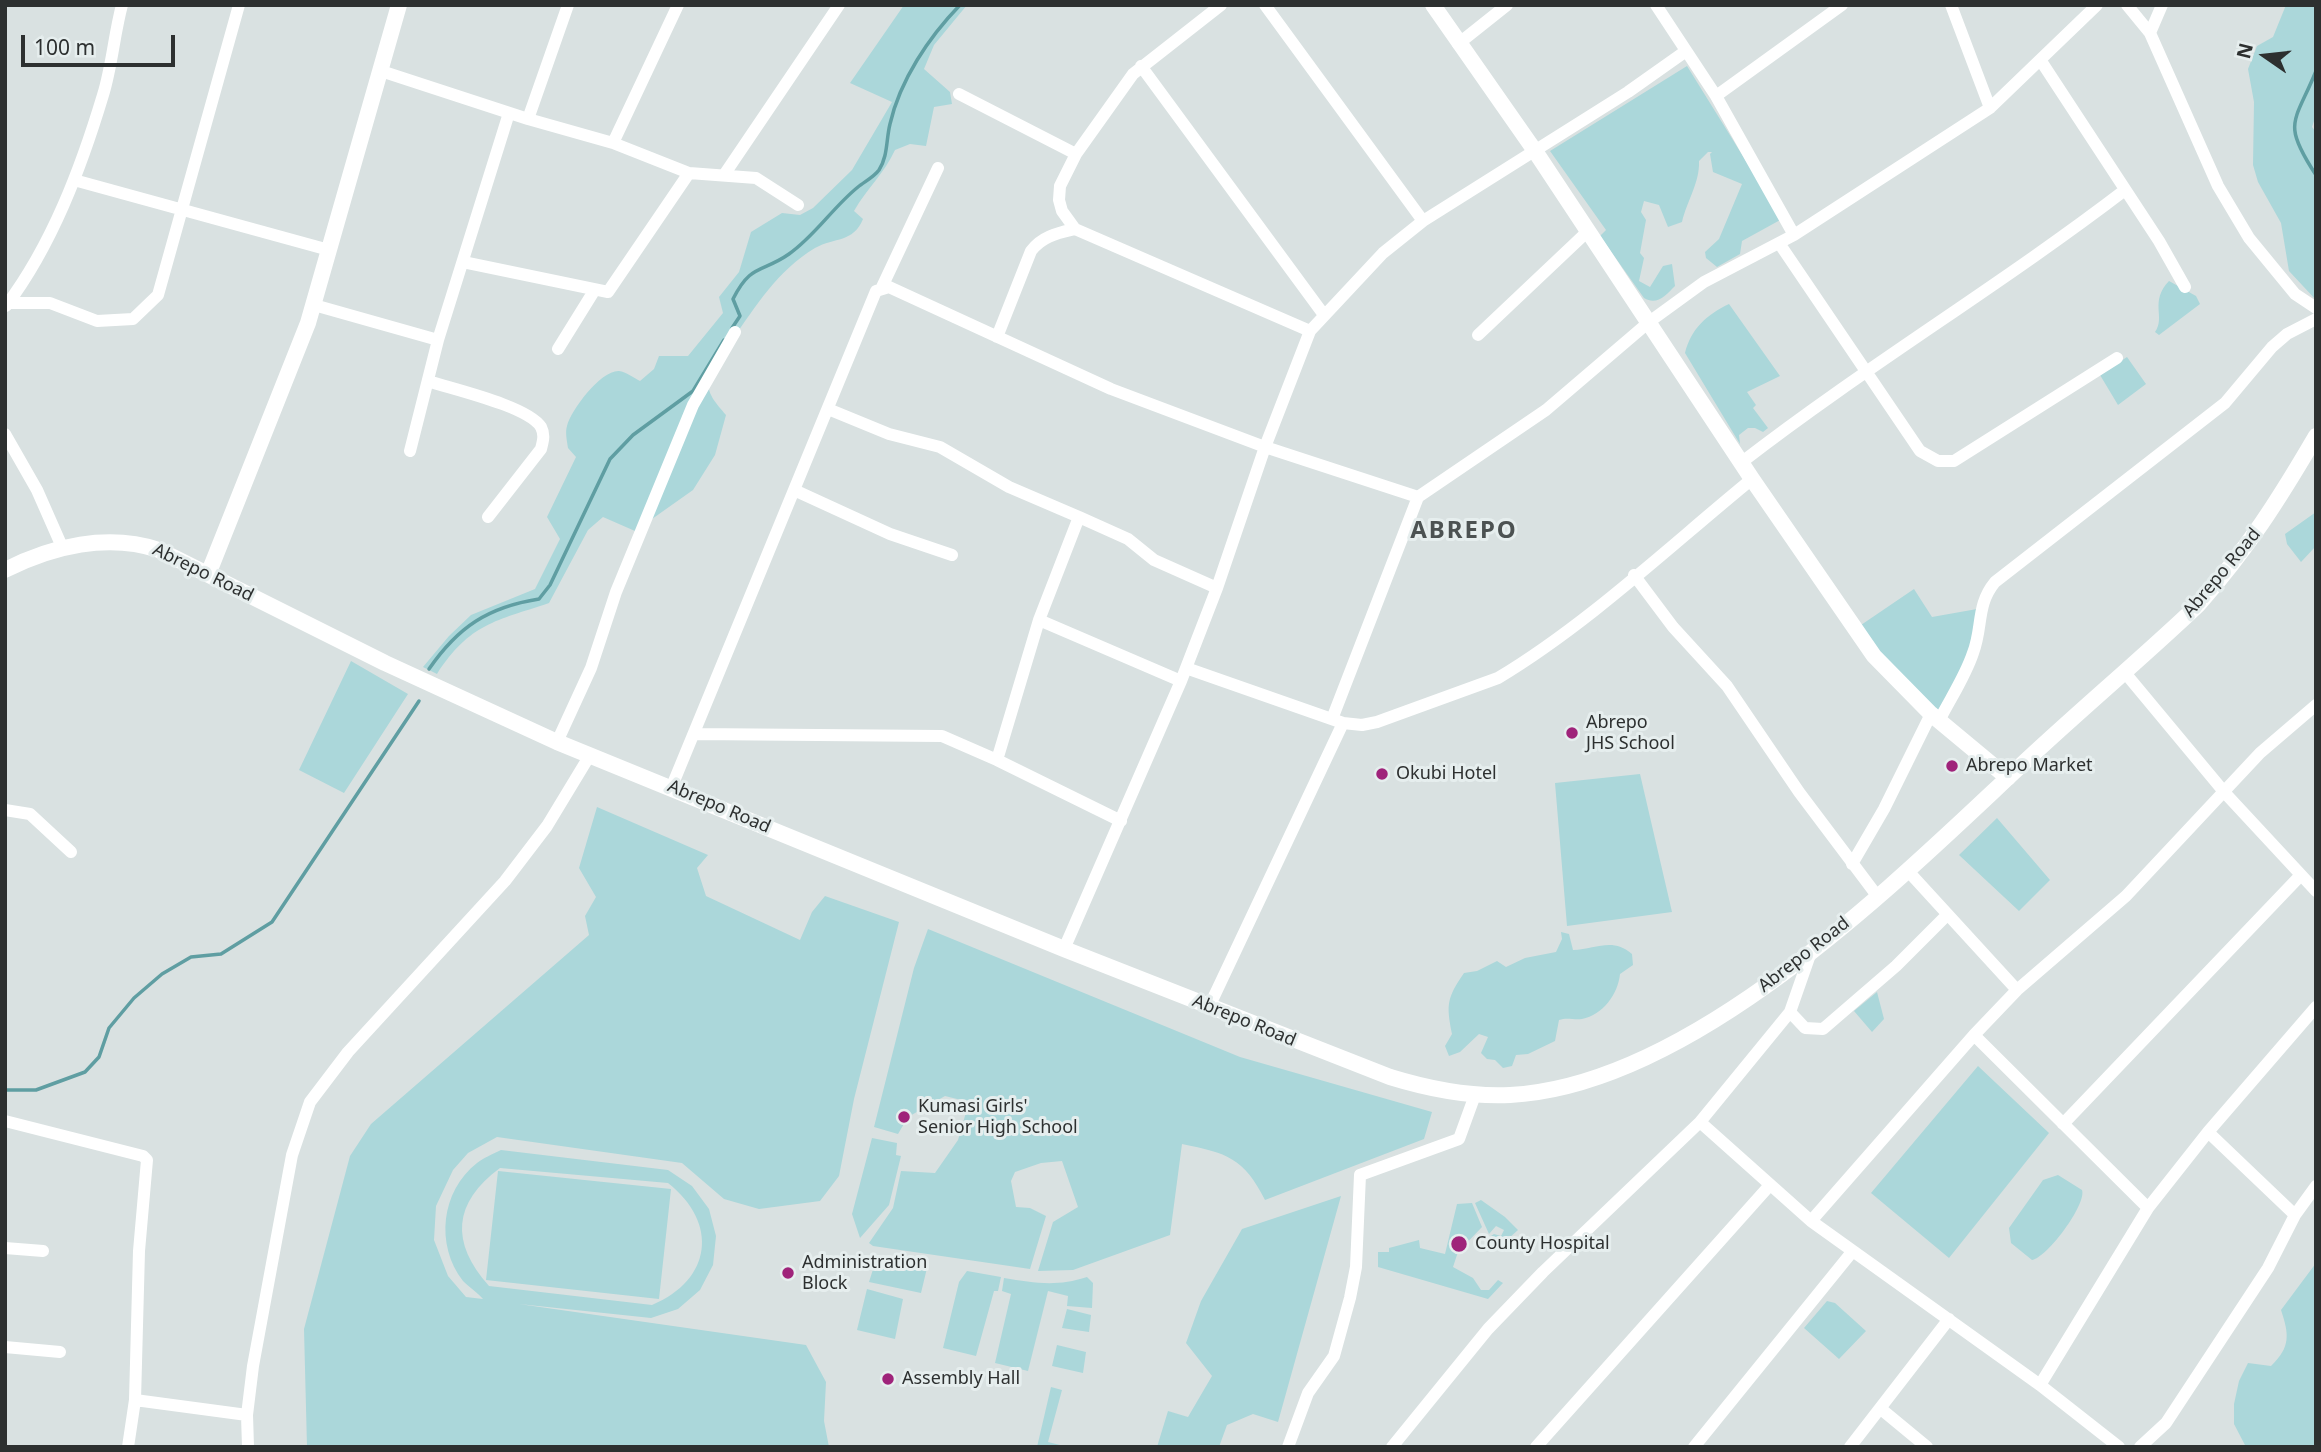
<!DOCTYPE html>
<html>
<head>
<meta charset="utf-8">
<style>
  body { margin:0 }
  #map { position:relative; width:2321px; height:1452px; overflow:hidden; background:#d9e1e1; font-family:"Noto Sans",sans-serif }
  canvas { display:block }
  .frame { position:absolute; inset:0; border:7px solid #2d3030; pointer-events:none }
  .north { position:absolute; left:2230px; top:21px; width:70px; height:70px; -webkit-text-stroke:5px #e6eeee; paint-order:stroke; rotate:284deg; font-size:19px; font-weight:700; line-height:28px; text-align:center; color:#2d3030 }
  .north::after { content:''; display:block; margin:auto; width:24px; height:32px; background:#2d3030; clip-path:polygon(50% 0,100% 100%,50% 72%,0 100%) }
  .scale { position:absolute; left:21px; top:35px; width:154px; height:32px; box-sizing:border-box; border:4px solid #2d3030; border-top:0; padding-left:9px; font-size:21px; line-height:24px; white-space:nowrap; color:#2d3030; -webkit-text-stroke:5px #e6eeee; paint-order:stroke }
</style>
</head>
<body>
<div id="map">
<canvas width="2321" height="1452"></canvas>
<div class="frame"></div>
<div class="north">N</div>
<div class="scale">100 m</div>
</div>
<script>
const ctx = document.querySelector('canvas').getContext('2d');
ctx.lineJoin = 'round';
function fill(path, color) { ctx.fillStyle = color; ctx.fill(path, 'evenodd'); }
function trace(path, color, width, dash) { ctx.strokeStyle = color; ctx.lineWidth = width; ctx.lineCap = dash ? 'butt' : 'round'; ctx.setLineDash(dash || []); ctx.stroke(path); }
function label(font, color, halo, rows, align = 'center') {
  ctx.font = font + ' "Noto Sans",sans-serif'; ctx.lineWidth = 6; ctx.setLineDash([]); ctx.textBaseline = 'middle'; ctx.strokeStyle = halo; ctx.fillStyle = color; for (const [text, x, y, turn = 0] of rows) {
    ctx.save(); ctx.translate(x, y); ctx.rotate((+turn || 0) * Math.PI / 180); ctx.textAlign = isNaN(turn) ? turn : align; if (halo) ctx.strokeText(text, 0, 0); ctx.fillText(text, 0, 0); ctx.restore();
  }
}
fill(new Path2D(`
  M904 5H967L934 45 924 69 950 92 952 104 934 107 926 146 910 144 895 150C884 174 867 188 854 211L863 219C853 243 835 237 815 248 778 270 756 306 732 340 725 351 713 364 709 377 705 393 717 404 726 415L715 455 693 490 635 531 603 517 588 530 549 603C496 621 470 623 437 674L423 667 449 636 471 615 535 589 560 539 547 517 576 457 568 448C567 441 565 432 567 426 571 410 601 370 619 371 626 372 634 378 640 381L654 369 659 356H688L723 313 719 297 739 272 751 232 782 213 800 215 813 208 852 170 892 102 850 83Z
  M2286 5H2316V115L2312 127 2316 132V300L2289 271 2281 223 2258 182 2253 165 2254 102 2248 69 2257 46 2273 37Z
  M1687 66 1782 219 1742 241 1740 254 1717 267 1706 258 1705 252 1719 239 1742 184 1713 172 1710 154 1712 152H1708L1699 161C1700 182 1687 201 1682 222L1668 227 1659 205 1644 201 1641 212 1646 220 1640 253 1644 258 1639 281 1650 287 1663 266 1672 264 1675 286C1666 295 1657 306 1644 298L1600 236 1606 230 1550 151Z
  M2169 281 2196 296 2200 304 2159 335 2155 332C2166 317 2149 302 2169 281Z
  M1729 304 1780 376 1747 392 1756 405 1753 408 1768 428 1763 432 1755 428H1748L1739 435 1740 444 1685 353C1691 329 1706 315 1729 304Z
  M2127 357 2146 384 2118 405 2100 375Z
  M2316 512V546L2301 562 2287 544 2285 534Z
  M1914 589 1932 617 1977 609C1972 653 1963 673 1938 710L1888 664 1861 625Z
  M351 661 408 694 344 793 299 770Z
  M1640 774 1672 912 1567 926 1555 783Z
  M597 807 708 855 697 868 706 896 800 940 812 912 825 896 899 922 854 1099 839 1176 820 1201 759 1209 724 1199 682 1163 497 1137 468 1153 453 1170 436 1206 434 1240 448 1276 466 1297 483 1299C478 1293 469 1287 463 1281 435 1245 441 1191 477 1163 483 1158 493 1154 501 1150L668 1170 692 1186 709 1209 716 1236 713 1265 700 1290 678 1309 651 1318 519 1304 806 1345 826 1382 824 1421 829 1447H307L304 1329 350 1156 371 1124 589 935 585 916 596 897 579 868ZM500 1168 668 1183C719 1223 712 1280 652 1305L489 1286C450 1242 453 1203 500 1168Z
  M1997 818 2050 880 2019 911 1959 855Z
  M928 929 1240 1057 1432 1112 1424 1139 1265 1200C1244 1158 1227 1153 1182 1144L1170 1235 1073 1270 1038 1271 1053 1222 1078 1207 1062 1161 1041 1163 1015 1172 1011 1181 1016 1207 1030 1208 1046 1216 1030 1269 873 1246 869 1243 893 1208 901 1171 935 1173 958 1140 969 1102 945 1096 908 1117 898 1134 874 1127 914 968Z
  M1561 932 1569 934 1573 950C1596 949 1613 937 1632 954L1633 965 1620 974C1618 994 1603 1015 1582 1019 1573 1020 1567 1017 1559 1020L1555 1041 1528 1054 1516 1055 1512 1066 1503 1068 1495 1060 1487 1059 1481 1053 1488 1037 1479 1034 1460 1052 1449 1056 1445 1046 1452 1034C1446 1004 1447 998 1464 973L1477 971 1497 961 1506 967 1525 958 1556 952 1562 939Z
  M1877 992 1884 1019 1872 1032 1854 1011Z
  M1978 1066 2049 1133 1949 1258 1871 1193Z
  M872 1138 897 1143 896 1155 901 1156 889 1205 860 1238 852 1214Z
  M498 1171 671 1189 659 1299 486 1280Z
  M2058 1175 2082 1190C2087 1204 2047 1258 2032 1260L2011 1243 2009 1228 2043 1180Z
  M1341 1196 1278 1422 1253 1414 1227 1425 1219 1447H1157L1168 1411 1188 1417 1212 1376 1186 1343 1201 1301 1242 1229Z
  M1481 1200 1505 1217 1518 1230 1498 1248 1488 1238 1494 1234 1501 1236 1504 1230 1496 1226 1489 1234 1475 1203Z
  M1472 1203 1482 1227 1458 1252 1453 1267 1473 1278 1481 1290H1489L1498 1280 1503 1283 1488 1299 1378 1267V1252H1389V1248L1419 1240 1420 1248 1445 1254 1457 1204Z
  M876 1260 927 1268 921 1293 869 1282Z
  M2316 1263V1447H2246L2234 1424V1404L2239 1381 2248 1363 2271 1366C2291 1347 2289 1334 2281 1310Z
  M967 1271 1001 1277 998 1291H994L976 1356 943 1348 959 1282Z
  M1087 1277 1093 1283 1092 1308 1067 1306 1068 1296 1048 1291 1028 1371 995 1363 1011 1294 1002 1291 1004 1278C1034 1283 1057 1287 1087 1277Z
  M867 1289 903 1299 895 1339 857 1330Z
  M1827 1301 1835 1303 1866 1331 1839 1359 1804 1328Z
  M1067 1309 1091 1315 1089 1332 1062 1328Z
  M1057 1345 1086 1352 1083 1373 1052 1366Z
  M1051 1387 1062 1390 1048 1442 1064 1446 1037 1447Z`), '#abd7da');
trace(new Path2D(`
  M2316 71C2295 123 2281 122 2316 175
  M732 328 740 316 733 299C751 263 762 273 789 254 815 236 833 207 858 187 864 182 874 177 879 170 888 156 886 140 890 124 900 80 929 37 960 5
  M429 669C458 627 488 607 539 599L550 585 610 459 633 435 693 391 724 340
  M5 1090H36L85 1072 99 1057 109 1028 134 998 162 974 191 957 221 954 272 922 419 701`), '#5f9ea2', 3.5);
trace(new Path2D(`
  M568 5 528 119 613 143 678 5
  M1221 5 1133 74 1076 154 1060 186 1059 200 1062 211 1075 229 1310 331
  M1265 5 1423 221
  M1656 5 1716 96
  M1951 5 1990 108
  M2127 5 2150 33 2218 186 2249 238 2295 294 2316 308
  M2150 33 2162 5
  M1458 44 1507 5
  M2041 61 2159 241 2185 287
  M1141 66 1324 315
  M381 71 528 119
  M959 94 1076 154
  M613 143 689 173 756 178 798 205
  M724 175 839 5
  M74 180 329 250
  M1794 235 1716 96 1842 5
  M1779 243 1920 451 1938 461H1954L2117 358
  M463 262 608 292 689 173
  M882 287 938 168
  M9 303H50L97 321 133 319 158 295 239 5
  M314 305 438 340 509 113
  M6 306C52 245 81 168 103 95 112 66 114 35 122 5
  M1478 335 1588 231
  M997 337 1031 251C1042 236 1058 233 1075 229
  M558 349 594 291
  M428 381C452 389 528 406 541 427 545 435 543 441 541 449L488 517
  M5 434 37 490 63 549
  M410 451 438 340
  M1742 462C1866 366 2001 285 2125 190
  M794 490 890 534 952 555
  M1079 517 1128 539 1154 560 1217 588
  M1634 575 1673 627 1727 686 1799 792 1878 897
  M1039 620 1181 681
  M1186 668 1343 723 1362 725 1377 722 1498 678C1588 624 1671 545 1752 479
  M2126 674 2225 793 2316 891
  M1332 719 1418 497
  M1939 721C1950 699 1965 677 1973 653 1983 627 1976 605 1995 582L2225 403 2272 347 2287 334 2316 319
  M694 734 942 736 997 760 1039 620 1079 517 1009 487 940 447 889 434 828 409
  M557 742 591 668 616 592 693 405 735 332
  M997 760 1121 821
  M672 786 876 291 889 287 1111 389 1265 447 1418 497 1546 410 1649 322 1704 282 1794 235 1990 108 2097 5
  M5 810 30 814 71 852
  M1852 864 1884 809 1931 714
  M1908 871 2017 990
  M1064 949 1181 681 1217 588 1265 447 1310 331 1383 253 1423 221 1628 92 1686 51
  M1209 1007 1343 723
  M1790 1012 1805 1028 1823 1029 1896 966 1947 915
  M1974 1035 2148 1208
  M5 1121 143 1156 147 1160 139 1251 135 1400 128 1447
  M1700 1122 1811 1221 2040 1385 2119 1447
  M2063 1124 2300 876
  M2295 1215 2316 1186
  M1811 1221 1974 1035 2017 990 2126 896 2260 753 2316 705
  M5 1248 43 1251
  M5 1347 60 1352
  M2040 1385 2148 1208 2208 1132 2316 1007
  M135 1400 247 1415
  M1881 1409 1927 1447
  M248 1447 247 1415 253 1366 292 1155 310 1102 348 1052 505 881 547 826 590 755
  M1288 1447 1308 1393 1334 1356 1350 1298 1356 1267 1360 1175 1459 1139 1475 1095
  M1392 1447 1488 1329 1543 1272 1700 1122 1790 1012 1812 949
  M1536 1447 1770 1185
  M1694 1447 1852 1252
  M1850 1447 1949 1319
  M2140 1447 2166 1423 2268 1268 2295 1215 2208 1132`), '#fff', 12);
trace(new Path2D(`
  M1433 5 1535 151 1752 479 1874 656 1931 714 2008 778
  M5 570C52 546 108 533 159 550L385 663 557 742 1064 949 1390 1077C1429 1089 1469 1097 1510 1095 1689 1086 1889 889 2014 772 2074 715 2138 662 2198 605 2248 548 2278 501 2316 436
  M209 572 308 323 399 5`), '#fff', 16);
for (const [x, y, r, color] of [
  [1572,733,7,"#9f237a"],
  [1952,766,7,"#9f237a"],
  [1382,774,7,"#9f237a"],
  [904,1117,7,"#9f237a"],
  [1459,1244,9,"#9f237a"],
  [788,1273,7,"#9f237a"],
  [888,1379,7,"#9f237a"]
]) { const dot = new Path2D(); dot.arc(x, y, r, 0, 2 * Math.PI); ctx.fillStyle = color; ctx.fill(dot); trace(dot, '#e6eeee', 2.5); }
label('18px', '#2d3030', '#e6eeee', [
  ["Abrepo Road",203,573,26],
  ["Abrepo Road",2222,573,-50],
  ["Abrepo Road",719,807,23],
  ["Abrepo Road",1804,955,-38],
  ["Abrepo Road",1244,1021,22]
]);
label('18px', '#2d3030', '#e6eeee', [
  ["Abrepo",1586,723],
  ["JHS School",1586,744],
  ["Abrepo Market",1966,766],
  ["Okubi Hotel",1396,774],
  ["Kumasi Girls'",918,1107],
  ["Senior High School",918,1128],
  ["County Hospital",1475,1244],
  ["Administration",802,1263],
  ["Block",802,1284],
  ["Assembly Hall",902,1379]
], 'left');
ctx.letterSpacing = '2px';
label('bold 24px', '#4c5252', '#e6eeee', [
  ["ABREPO",1464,531]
]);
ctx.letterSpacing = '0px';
</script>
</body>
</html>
